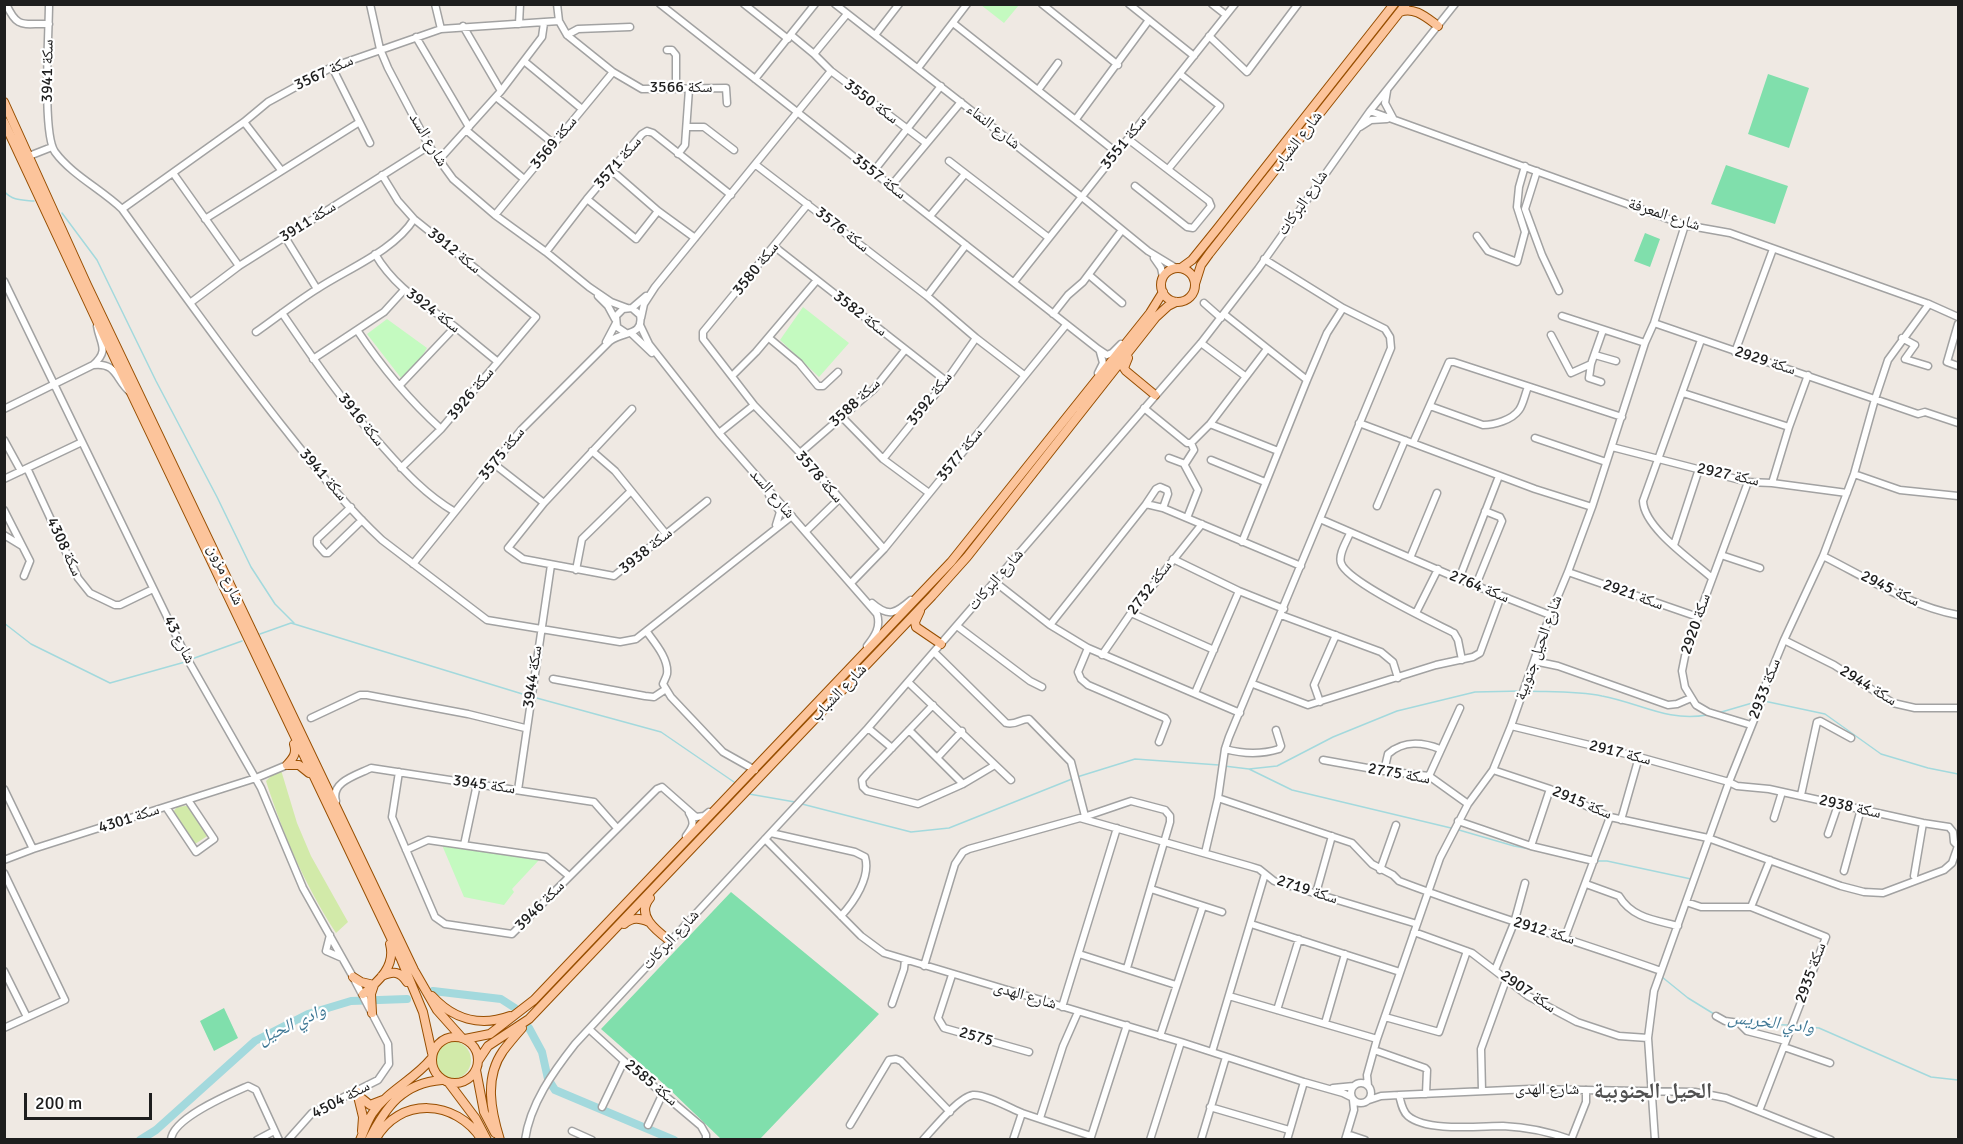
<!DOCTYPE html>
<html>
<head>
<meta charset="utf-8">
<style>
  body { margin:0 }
  #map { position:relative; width:1963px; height:1144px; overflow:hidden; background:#efe9e3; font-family:Signika,sans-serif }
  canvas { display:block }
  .frame { position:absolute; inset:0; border:6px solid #1e1e1e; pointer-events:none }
  .scale { position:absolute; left:24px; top:1093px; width:128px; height:27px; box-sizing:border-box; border:3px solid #1e1e1e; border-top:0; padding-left:8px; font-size:18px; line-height:21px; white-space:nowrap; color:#1e1e1e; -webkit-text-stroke:4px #fff; paint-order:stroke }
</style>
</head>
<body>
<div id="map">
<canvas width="1963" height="1144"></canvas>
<div class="frame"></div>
<div class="scale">200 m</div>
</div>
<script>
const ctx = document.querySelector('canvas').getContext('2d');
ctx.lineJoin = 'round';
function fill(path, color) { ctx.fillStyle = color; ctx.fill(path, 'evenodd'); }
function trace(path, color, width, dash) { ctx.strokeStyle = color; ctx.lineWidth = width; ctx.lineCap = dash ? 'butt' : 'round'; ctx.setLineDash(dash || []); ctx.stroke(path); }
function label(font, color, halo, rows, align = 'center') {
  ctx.font = font + ' Signika,"Noto Naskh Arabic",sans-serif'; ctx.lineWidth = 4.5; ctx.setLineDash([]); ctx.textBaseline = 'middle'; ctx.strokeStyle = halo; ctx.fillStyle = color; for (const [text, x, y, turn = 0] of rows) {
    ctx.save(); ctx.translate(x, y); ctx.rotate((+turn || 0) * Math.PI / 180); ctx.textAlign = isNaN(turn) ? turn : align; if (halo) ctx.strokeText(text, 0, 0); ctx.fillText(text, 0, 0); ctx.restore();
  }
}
fill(new Path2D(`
  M281 770 297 823 311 856 348 922 336 933C304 883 284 837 266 781L273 774Z
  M185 806H190L209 835 195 844 173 812 177 807Z
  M433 1060a19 19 0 1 1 38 0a19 19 0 1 1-38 0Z`), '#d2eaa9');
fill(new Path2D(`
  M981 5H1019L1004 23Z
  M803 307 849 343 819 377 780 340Z
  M387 319 427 348 416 366 401 378 367 334Z
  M442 845 539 860 512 889 514 892 504 905 464 897Z`), '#c4fac0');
fill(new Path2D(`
  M1768 74 1809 88 1789 148 1748 134Z
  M1726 165 1788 186 1775 224 1711 204Z
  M1645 233 1660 239 1650 267 1634 261Z
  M731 892 879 1014 760 1139H721L666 1086 601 1029Z
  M224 1008 238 1038 214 1051 200 1021Z`), '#80dfac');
trace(new Path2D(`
  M4 191C12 201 22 200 34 201
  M62 213 97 260 156 381 217 497 251 567 275 604 294 623
  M4 623 31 644 110 683 185 662
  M260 634 291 623 529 696
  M189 660 242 641
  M1527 691C1551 692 1578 691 1602 696 1640 703 1667 722 1707 715
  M533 697 661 732 734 782
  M1764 701 1825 714 1881 754 1928 768 1958 774
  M1718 713 1759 701
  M1224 766 1249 769 1277 766 1333 737 1397 711 1475 692 1522 691
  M1249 769 1292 790 1451 828
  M1077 777 1135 759 1219 765
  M749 794 795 802
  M802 804 911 832 949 828 1072 779
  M1459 830 1514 846 1541 851
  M1596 861H1607L1691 879
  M1662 977 1688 998 1714 1014
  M1742 1022 1753 1024 1788 1025
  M1796 1026 1819 1028 1931 1077 1958 1080`), '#a3d9dd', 1.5);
trace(new Path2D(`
  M433 991 501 999 515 1008
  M529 1028 542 1052 548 1079 555 1090 674 1140
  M140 1140 156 1130 255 1041 308 1014 351 1001 407 999`), '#a3d9dd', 8);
const minor = new Path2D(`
  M6 4C18 30 23 23 49 24
  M49 4C49 32 42 134 55 152 72 175 101 189 122 209 174 281 225 353 280 423 312 463 344 505 382 540L487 620 620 642 636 639 792 516
  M370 4 380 49 388 68 429 146 453 179 495 215 546 252 589 287 611 302 627 308
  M435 4 441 29
  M557 4 559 21 567 35 613 72 642 89 726 88 727 103
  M660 4 1098 349 1107 355 1112 353 1121 344
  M744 4 788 39
  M835 4 1082 197 1148 251 1176 268
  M1042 4 1118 65
  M1129 4 1194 56
  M1212 4 1226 15
  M953 23 1116 152
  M519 24 520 4
  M463 26 501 91
  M567 35 578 29 630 27
  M791 35 814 54 831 71 926 143
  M875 35 899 4
  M1209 36 1247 72 1298 4
  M416 37 469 127
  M667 50H672L676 55V89
  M814 54 847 14
  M524 61 582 109
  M332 67 370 143
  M918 68 967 4
  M755 79 815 4
  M1038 90 1058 63
  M1387 91 1385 103 1393 118
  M496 97 554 144
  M1370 111 1685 225 1730 233 1929 304 1958 317
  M1076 119 1149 20
  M244 122 281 170
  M687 127H704L734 150
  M1360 127 1371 120 1387 119
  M466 130 524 179
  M1128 139 1209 201 1211 206 1193 228 1187 227 1135 186
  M678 154 685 145 689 89
  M29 156 52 147
  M438 161 501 91 542 37 544 23
  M949 161 1049 238
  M756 165 927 296 976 338 1024 375
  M1169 168 1220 106 1180 74
  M611 170 658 211 695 238
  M1537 171 1525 209 1542 255 1559 291
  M873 172 941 86
  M173 173 239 266
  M382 175 398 201 414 219 536 317 441 429 401 468
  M891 186 961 102
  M587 199 636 239 658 211
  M808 204 703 332V339L754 405 800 453 884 549
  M122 209 244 122 268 102 332 67 441 29 559 21
  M495 215 613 72
  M930 216 965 174
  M205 219 358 123
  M1477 236 1488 251 1517 262 1525 232 1517 207 1519 187 1525 166
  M285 237 317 289
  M775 247 946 381
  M546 252 587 199 642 134 647 131 653 133 731 195
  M375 254C395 288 423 303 454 326 469 338 483 350 498 362
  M1154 258 1161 268 1163 277
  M1089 275 1122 303
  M4 281 188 660 261 788 303 888 353 977 388 1044 389 1064 378 1080 312 1113 288 1140
  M1014 282 1235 4
  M598 296 608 306 615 319
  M927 296 966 245
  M190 303 239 266 429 146
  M1204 303 1221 318
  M632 308 646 296
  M282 313C314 360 345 405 383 447 405 472 426 495 455 512
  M1053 314 1068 295 1083 282 1122 230
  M1224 314 1307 380
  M1562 316 1645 343
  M641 318 644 304 655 287 831 71
  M1654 323 1918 414 1925 412 1958 423
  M1958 324 1947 362 1958 366
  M640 325 649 344 719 433 877 614C881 627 875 636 867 646
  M357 330C381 366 409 400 441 429
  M256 332C276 318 296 302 317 289 347 269 394 251 414 219
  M631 333 652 353
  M1551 335 1571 373 1591 364
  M769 338 799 363 818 386H823L838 372
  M1902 338 1915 345 1905 359 1928 366
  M1701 340 1643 501C1644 528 1693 561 1712 578
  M606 342 616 323
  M1201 343 1245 376
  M1735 352 1773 249
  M1595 355 1616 361
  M313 359 384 312 404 290
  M93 365C117 362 115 379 130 392
  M1098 373 1103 363 1100 352
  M732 376 756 352 817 280
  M1601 382 1589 378 1591 364 1603 330
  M400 385 455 327
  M1683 393 1789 427
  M1430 406 1483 425C1494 425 1512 420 1519 410 1523 405 1525 394 1528 387
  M1144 408 1187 443H1191
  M4 409 93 365C110 350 100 344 97 326
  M632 409 544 503 508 548 523 559 614 576 707 501
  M841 416 883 459 929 493
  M1359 423 1535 489 1592 507
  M1210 424 1278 451
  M719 433 754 405
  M1535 438 1606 462
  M4 440 21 471
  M1191 443 1210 424 1267 349
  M1413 443 1449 362H1454L1622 417
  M1612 447 1748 482 1772 483 1847 493
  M592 451 615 471 666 534
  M800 453 874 389 905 350
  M1169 458 1185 464 1194 450 1191 443
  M883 459 946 381 976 338
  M1211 460 1265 482
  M494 464 544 503
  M1184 464 1198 490 1187 518
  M27 468 78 578 90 593 115 605H120L153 589
  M1854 474 1900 490 1958 496
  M4 479 82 442
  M1748 482 1698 617 1685 656 1682 671 1685 687 1696 705 1708 712 1751 725
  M1772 483 1789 427 1808 375
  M769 495 780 512 776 525
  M1146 504 1156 489 1160 487 1167 490 1168 494 1163 508
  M1377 506 1405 440
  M351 507 317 539V544L325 553H328L362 520
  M4 510 30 561 24 576
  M1320 519 1459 579 1550 615
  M806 531 839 499
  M1350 533C1347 541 1338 554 1341 563 1347 582 1433 622 1454 633L1458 640 1462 660
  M4 535 22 546
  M1242 542 1307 380 1327 333 1343 308
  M1674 545 1699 469
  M1721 555 1760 568
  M1823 556C1867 578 1910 606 1958 615
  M1410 558 1437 493
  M1173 559 1239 591 1284 609
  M413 564 521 430 610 341C624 331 644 336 640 315L632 308 623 309 616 316 617 327 626 333
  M576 570 582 539 631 491
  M1568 572 1698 617
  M1459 579 1499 476
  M995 582 1050 625 1088 648 1240 713
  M851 583 884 549 1066 325
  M1476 585 1502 521 1500 517 1485 511
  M872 603C889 618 896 613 911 600
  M1131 613 1214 650
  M1416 613 1438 569
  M1281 615 1381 652 1393 662 1398 678
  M1050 625 1146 504 1163 508 1301 566
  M957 626 1030 681 1042 687
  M647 632C655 643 669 659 667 674 666 678 664 681 663 684L671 697 723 752 755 770
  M1784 640 1834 665 1893 703 1915 708H1958
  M1088 648 1078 672 1081 679 1088 685 1165 718 1167 721 1159 742
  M934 652 1006 723C1016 726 1021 718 1029 719L1071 762 1085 816
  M1102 655 1131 613 1202 524
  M1534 661 1558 666 1668 705 1677 704 1691 698
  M553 679 645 696 654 697 666 689
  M908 682 1011 780
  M1253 684 1308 705 1436 665 1473 657 1480 653 1501 596
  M1195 693 1239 591
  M1320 702 1314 685 1336 635
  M933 705 867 774 862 780 863 787 867 791 918 804 963 784 995 765
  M311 718 360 695H367L468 714 525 728
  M1511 726 1639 757 1729 782 1737 786 1769 789 1923 823 1949 827 1953 832 1954 842 1958 846
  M868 728 892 748
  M909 730 963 784
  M1225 749C1243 754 1260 755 1279 749L1281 746 1276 730
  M937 758 962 731
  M1323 760 1384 771 1429 776 1468 804
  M1493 770 1550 789 1610 817 1708 838 1841 886 1864 892 1883 893 1944 870 1952 863 1958 846
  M1384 771 1388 754C1404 740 1422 742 1440 749
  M399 772 392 817 435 917 445 924 512 934 657 789 662 787 696 817 704 816 709 812
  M1429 776 1460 708
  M4 789 33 849
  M518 790 551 565
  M1801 795 1817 722 1820 721 1851 738
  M1218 798 1352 843 1372 864 1393 875 1399 881C1485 914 1574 940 1661 971
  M336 801C330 782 357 775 371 768L594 802 617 828
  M166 807 196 852 214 839 188 800
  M1081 818 1131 801 1165 810 1170 816V822L1127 968
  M1774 818 1782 792
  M1621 820 1639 757
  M1458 821 1531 846 1550 789
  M771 833 855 852 865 857C871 877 854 902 841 916
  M1828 834 1838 805
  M686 836C693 827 695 823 689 813
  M765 839 861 936 884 953 1181 1042 1304 1082 1343 1093 1351 1097
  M464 845 477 784
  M1531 846 1594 861
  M406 850 428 840 546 857 569 876
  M1205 853 1218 798 1225 749 1229 737 1391 348 1390 337 1385 329 1343 308 1264 259
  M4 860 33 849 256 778 287 765
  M1380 870 1396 825
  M1844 871 1861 809
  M4 873 65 1000 4 1028
  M1914 876 1923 823
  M1586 884 1619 896C1632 918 1655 920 1678 926
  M1151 889 1222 912
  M1316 893 1332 836
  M1686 902 1701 907H1751L1826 937 1759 1111
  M1751 907 1770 860
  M1251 924 1400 972
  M1414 932 1472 953 1528 996 1577 1022 1619 1036 1648 1038
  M330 935 326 951 342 958
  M1565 937 1610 817
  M1079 954 1176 985
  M924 966 955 864 963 852 969 849 1080 818 1249 866 1259 869 1274 881 1417 924
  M1495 970 1514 923 1525 883
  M4 971 27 1017
  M952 975 938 1018 944 1028 1029 1052
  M1229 996 1377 1039
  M892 1004 904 969 905 960
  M1062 1007 1117 828
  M1277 1010 1299 939
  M1716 1016 1725 1021 1739 1023 1747 1031 1786 1041
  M1385 1017 1439 1032 1467 951
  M1325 1023 1345 954
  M589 1029 624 1061 701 1126 706 1135V1140
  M1160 1036 1203 906
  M1784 1047 1830 1063
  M1374 1050 1425 1068 1427 1070 1426 1094
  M1212 1052 1265 874
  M1351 1093a10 10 0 1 1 20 0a10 10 0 1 1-20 0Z
  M1368 1086 1367 1075 1377 1039 1440 858 1468 804 1493 770 1511 726 1550 615 1568 572 1592 507 1645 343 1654 323 1685 225
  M1333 1088 1354 1086
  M1482 1091 1481 1049 1506 980
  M1399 1095C1401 1102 1402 1111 1408 1116 1427 1132 1479 1126 1503 1126 1526 1127 1550 1132 1572 1140
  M1369 1100 1381 1096 1399 1095 1530 1089 1695 1092 1726 1098 1831 1140
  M602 1107 624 1061
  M1210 1107 1289 1130
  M1040 1118 1063 1046 1078 1012
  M648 1125 663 1093
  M850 1125 889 1060 896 1059 901 1061 950 1112
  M572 1131 592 1140
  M1347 1134 1365 1140
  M171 1140C172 1118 230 1094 248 1086L256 1090 279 1140
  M257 1140 274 1131
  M525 1140C530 1104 553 1072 575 1044L868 728 1201 343 1258 269 1370 111 1455 4
  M923 1140C934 1128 959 1097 973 1095 985 1094 1010 1108 1022 1113
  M1013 1140 1022 1113 1091 1136
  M1090 1140 1127 1025
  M1150 1140 1181 1042
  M1201 1140 1226 1057
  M1287 1140 1304 1082
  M1345 1140 1354 1110 1353 1100
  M1571 1140 1586 1102V1090
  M1655 1140 1648 1038 1654 991 1729 782 1762 700 1763 691 1784 640 1823 556 1854 474 1875 399 1888 360 1929 304`);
const major = new Path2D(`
  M1400 12C1414 6 1427 18 1438 26
  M4 102 87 285 414 970 437 1010 462 1038
  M4 122 103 334 401 959 423 1012 432 1053
  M1161 285a17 17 0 1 1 34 0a17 17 0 1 1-34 0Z
  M1181 268 1192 260 1217 229 1394 4
  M1195 284 1201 265 1209 254 1406 4
  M1128 358 1124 368 1126 371 1155 395
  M920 611 915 622 916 627 941 644
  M287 765C293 758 297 754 294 744
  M287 765H299L309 773
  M650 898C635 915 657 931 670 941
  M624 924C633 917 639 918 649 922
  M382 976C393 971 400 971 407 982
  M353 977 361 982 374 985
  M363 994C379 981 396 966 390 944
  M432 996C453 1019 480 1027 510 1016
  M372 1013 371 994 374 985
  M432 1060a23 23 0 1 1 46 0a23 23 0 1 1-46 0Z
  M465 1039 490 1034 534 1000 951 562 1150 313 1163 292
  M478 1061 488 1046 529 1019 932 596 967 557 1156 317 1168 306 1176 302
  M476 1070 484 1112 495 1133
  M449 1083 476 1119 487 1140
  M357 1092 363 1117 362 1131
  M360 1097 370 1105 383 1100
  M360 1140C364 1131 367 1122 372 1114 387 1091 414 1080 431 1059
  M369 1140C386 1106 403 1083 442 1080
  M375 1140C399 1096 456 1099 482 1140
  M500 1140C491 1111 484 1078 503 1051 509 1043 515 1036 522 1028`);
trace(minor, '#a2a2a2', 9);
trace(major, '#974e00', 10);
trace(minor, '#fff', 6);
trace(major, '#fcc49b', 8);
label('16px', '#1e1e1e', '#fff', [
  ["سكة 3941",48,71,-89],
  ["سكة 3567",324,73,-25],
  ["سكة 3566",681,88],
  ["سكة 3550",871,102,37],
  ["شارع النماء",993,127,38],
  ["شارع السد",428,140,59],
  ["شارع الشباب",1297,142,-52],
  ["سكة 3569",554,143,-50],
  ["سكة 3551",1124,143,-51],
  ["سكة 3571",618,163,-49],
  ["سكة 3557",879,177,38],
  ["شارع البركات",1303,203,-55],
  ["شارع المعرفة",1664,215,18],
  ["سكة 3911",308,222,-32],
  ["سكة 3576",842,230,38],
  ["سكة 3912",454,251,39],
  ["سكة 3580",756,269,-51],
  ["سكة 3924",433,311,37],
  ["سكة 3582",860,314,38],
  ["سكة 2929",1765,361,18],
  ["سكة 3926",471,394,-50],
  ["سكة 3592",930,399,-52],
  ["سكة 3588",855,403,-43],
  ["سكة 3916",361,420,51],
  ["سكة 3575",502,454,-51],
  ["سكة 3577",960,455,-51],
  ["سكة 3941",323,475,49],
  ["سكة 2927",1728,475,12],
  ["سكة 3578",819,477,49],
  ["شارع السد",772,494,49],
  ["سكة 4308",64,547,65],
  ["سكة 3938",646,551,-39],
  ["شارع مزون",225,575,65],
  ["شارع البركات",996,580,-49],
  ["سكة 2764",1479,587,22],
  ["سكة 2732",1150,588,-53],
  ["سكة 2945",1890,589,26],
  ["سكة 2921",1633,595,20],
  ["سكة 2920",1696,624,-71],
  ["شارع 43",179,640,63],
  ["شارع الحيل جنوبية",1539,648,-70],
  ["سكة 3944",533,677,-82],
  ["سكة 2944",1868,686,31],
  ["سكة 2933",1765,689,-69],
  ["شارع الشباب",839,693,-46],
  ["سكة 2917",1620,753,14],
  ["سكة 2775",1399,774,10],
  ["سكة 3945",484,785,8],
  ["سكة 2915",1582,803,23],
  ["سكة 2938",1850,807,13],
  ["سكة 4301",129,819,-18],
  ["سكة 2719",1307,890,18],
  ["سكة 3946",540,906,-45],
  ["سكة 2912",1544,931,17],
  ["شارع البركات",671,940,-47],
  ["سكة 2935",1811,973,-70],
  ["سكة 2907",1528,992,34],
  ["شارع الهدى",1025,996,16],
  ["2575",976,1037,16],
  ["سكة 2585",651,1083,40],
  ["شارع الهدى",1547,1090],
  ["سكة 4504",341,1100,-28]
]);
label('italic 18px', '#417996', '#fff', [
  ["وادي الخريس",1771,1023,7],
  ["وادي الحيل",292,1025,-25]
]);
label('bold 22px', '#515151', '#fff', [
  ["الحيل الجنوبية",1653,1092]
]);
</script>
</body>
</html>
